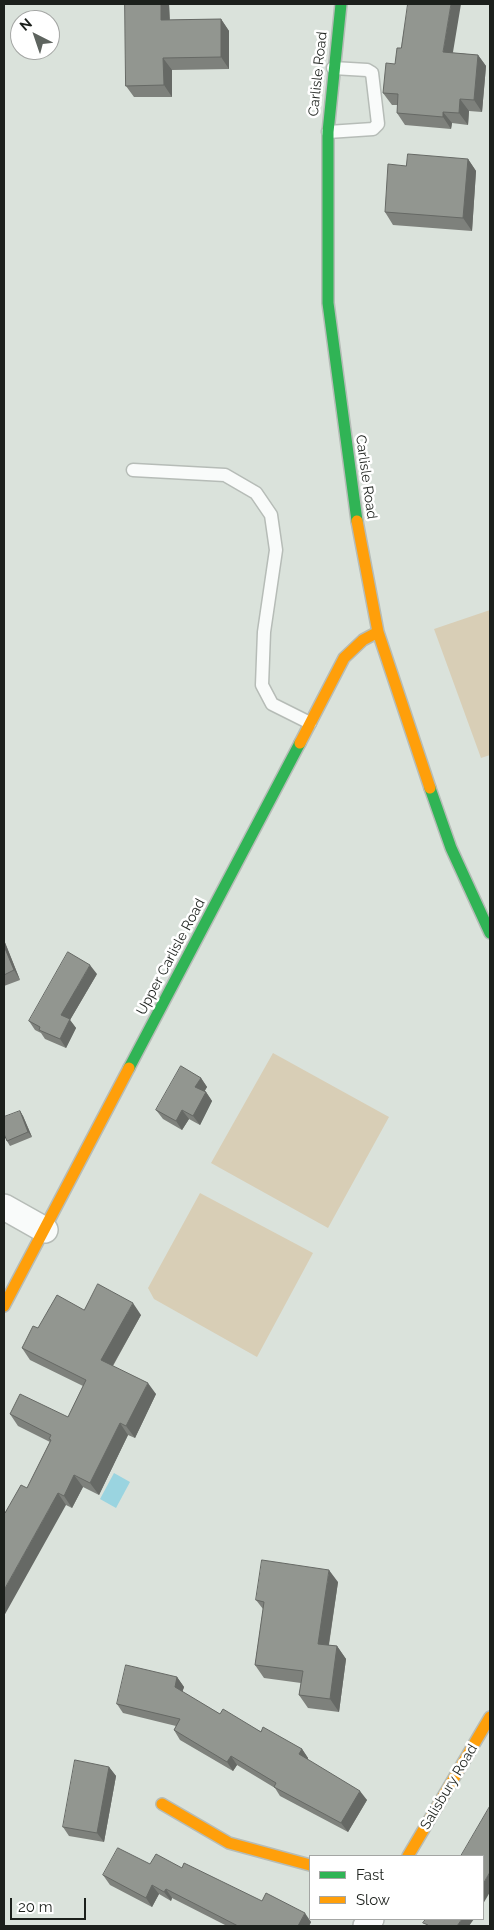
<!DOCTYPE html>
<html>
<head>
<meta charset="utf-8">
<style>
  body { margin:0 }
  #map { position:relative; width:494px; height:1930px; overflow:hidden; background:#dae2db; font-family:Raleway,sans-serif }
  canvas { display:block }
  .frame { position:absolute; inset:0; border:5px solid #1c201c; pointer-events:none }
  .legend { position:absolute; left:309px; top:1855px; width:175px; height:65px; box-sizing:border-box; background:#fff; border:1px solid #a4a6a4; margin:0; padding:6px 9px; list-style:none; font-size:15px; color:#1c201c }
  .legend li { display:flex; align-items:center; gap:10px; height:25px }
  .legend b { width:25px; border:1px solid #a4a6a4 }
  .north { position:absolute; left:10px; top:10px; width:50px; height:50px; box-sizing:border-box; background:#fff; border:1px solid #a4a6a4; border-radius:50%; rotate:319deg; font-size:14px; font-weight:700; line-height:20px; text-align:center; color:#1c201c }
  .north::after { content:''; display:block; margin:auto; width:18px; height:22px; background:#5e645f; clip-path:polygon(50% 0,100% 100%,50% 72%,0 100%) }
  .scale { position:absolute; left:10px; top:1898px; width:76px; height:22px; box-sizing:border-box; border:2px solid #1c201c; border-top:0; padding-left:6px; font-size:15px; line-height:18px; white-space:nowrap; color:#1c201c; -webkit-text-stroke:4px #fff; paint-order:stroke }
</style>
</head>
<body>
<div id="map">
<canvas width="494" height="1930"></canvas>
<div class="frame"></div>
<ul class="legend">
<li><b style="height:6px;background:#30b455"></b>Fast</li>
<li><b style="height:6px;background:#ff9f0a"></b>Slow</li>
</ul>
<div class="north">N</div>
<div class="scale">20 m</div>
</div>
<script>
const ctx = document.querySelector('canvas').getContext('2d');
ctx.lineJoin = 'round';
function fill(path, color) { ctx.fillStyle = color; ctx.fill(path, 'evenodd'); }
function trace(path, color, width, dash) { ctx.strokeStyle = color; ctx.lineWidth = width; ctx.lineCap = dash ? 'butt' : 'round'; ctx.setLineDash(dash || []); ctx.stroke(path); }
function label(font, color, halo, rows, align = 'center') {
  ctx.font = font + ' Raleway,sans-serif'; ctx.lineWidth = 5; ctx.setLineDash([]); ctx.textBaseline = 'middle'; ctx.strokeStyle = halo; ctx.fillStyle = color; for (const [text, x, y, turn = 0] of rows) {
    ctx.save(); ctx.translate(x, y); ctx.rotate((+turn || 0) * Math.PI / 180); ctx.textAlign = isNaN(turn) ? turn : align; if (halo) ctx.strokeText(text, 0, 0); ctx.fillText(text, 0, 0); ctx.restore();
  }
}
fill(new Path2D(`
  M490 610V755L481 758 434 629Z
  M273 1053 389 1117 328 1228 211 1163Z
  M200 1193 313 1253 257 1357 154 1299 148 1288Z`), '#d8ceb6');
fill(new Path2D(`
  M114 1473 130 1482 116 1508 100 1499Z`), '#9ad4e0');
const lane = new Path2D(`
  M328 132 373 129 378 124 372 73 367 70 333 68
  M133 470 225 475 256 493 271 515 276 550 264 632 262 685 272 704 310 723`);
const street = new Path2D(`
  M4 1207 45 1230
  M366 1926 371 1919`);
const fast = new Path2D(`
  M341 4 328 132V303L357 521
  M430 788 451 848 490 933
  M129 1068 300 743`);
const slow = new Path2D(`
  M357 521 378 632 430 788
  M300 743 344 658 363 640 378 632
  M4 1306 129 1068
  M162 1804 229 1843 310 1865
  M408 1856 490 1717`);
trace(lane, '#b6bcb7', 15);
trace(street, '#b6bcb7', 28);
trace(fast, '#b6bcb7', 14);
trace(slow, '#b6bcb7', 14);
trace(lane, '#f9fbfa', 12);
trace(street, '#f9fbfa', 25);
trace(fast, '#30b455', 11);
trace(slow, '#ff9f0a', 11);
fill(new Path2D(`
  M125 4H169L170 20 221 19 229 31V69L172 70V97H134L126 86Z
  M401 48 478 55 486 66 482 112 469 111 468 125 452 123 451 129 405 125 397 113 398 105H392L383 93 395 64Z
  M468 159 476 171 472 231 393 225 385 212Z
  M4 940 20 980 4 986Z
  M97 974 70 1020 76 1028 66 1048 45 1039 41 1033 35 1030 29 1021Z
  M201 1078 207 1087 204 1091 206 1092 212 1101 200 1125 189 1119 182 1130 163 1119 156 1110Z
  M20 1111 23 1116 32 1137 10 1146 7 1141Z
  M84 1310 141 1315 113 1366 156 1394 135 1438 128 1435 99 1495 83 1487 72 1508 66 1505 5 1513 27 1488 50 1442 18 1426 10 1414 68 1417 83 1386 30 1360 22 1348 38 1328Z
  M338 1582 329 1645 337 1646 346 1659 339 1712 308 1708 299 1695 301 1683 264 1678 255 1665 263 1609 256 1600Z
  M177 1677 184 1687 182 1692 220 1714 302 1749 308 1758V1760L367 1800 348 1832 280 1796 275 1788 237 1765 233 1771 180 1740 174 1730 176 1726 123 1713 117 1704Z
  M109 1767 116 1776 104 1842 69 1836 63 1827Z
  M150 1864 182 1868 311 1922 309 1926H227L172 1898 171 1901 159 1894 152 1907 110 1885 103 1875Z`), '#7e817c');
fill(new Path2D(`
  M161 4H169L170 32 161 20Z
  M451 4H461L451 64 443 52Z
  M221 19 229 31V69L221 57Z
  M478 55 486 66 482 112 474 100Z
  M163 58 172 70V97L164 85Z
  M460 99 469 111 468 125 459 113Z
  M443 112 452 123 451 129 443 117Z
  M468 159 476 171 472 231 463 218Z
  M4 940 20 980 14 970 4 946Z
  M90 965 97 974 70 1020 76 1028 66 1048 60 1039 61 1015Z
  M201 1078 207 1087 202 1096 195 1087Z
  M206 1092 212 1101 200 1125 193 1116Z
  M182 1110 189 1119 182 1130 176 1121Z
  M20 1111 23 1116 32 1137 28 1132Z
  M133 1303 141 1315 109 1372 101 1360Z
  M148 1383 156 1394 135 1438 126 1426Z
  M120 1423 128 1435 99 1495 90 1483Z
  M74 1475 83 1487 72 1508 64 1496Z
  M58 1493 66 1505 4 1616V1590Z
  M329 1570 338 1582 327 1656 318 1644Z
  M337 1646 346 1659 339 1712 330 1699Z
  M177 1677 184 1687 181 1696 175 1687Z
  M302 1749 308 1758 305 1763 299 1754Z
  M231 1756 237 1765 233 1771 227 1762Z
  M109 1767 116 1776 104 1842 97 1833Z
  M360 1791 367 1800 348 1832 341 1823Z
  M490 1872V1892L483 1904V1884Z
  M152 1885 159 1894 152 1907 146 1898Z
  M166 1889 172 1898 171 1901 164 1892Z
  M305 1913 311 1922 309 1926H298Z
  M462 1919H474L469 1926H457Z`), '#666965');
const building = new Path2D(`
  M125 4H161V20L221 19V57L163 58 164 85 126 86Z
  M408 4H451L443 52 478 55 474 100 460 99 459 113 443 112V117L397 113 398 94 383 93 386 63 395 64 397 48H401Z
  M408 154 468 159 463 218 385 212 388 164 406 166Z
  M4 946 14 970 4 975Z
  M68 952 90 965 61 1015 70 1019 60 1039 39 1030 40 1027 29 1021Z
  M181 1066 201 1078 195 1087 206 1092 193 1116 182 1110 176 1121 156 1110Z
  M20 1111 28 1132 7 1141 4 1134V1117Z
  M98 1284 133 1303 101 1360 148 1383 126 1426 120 1423 90 1483 74 1475 64 1496 58 1493 4 1590V1512L5 1513 21 1485 27 1488 51 1440 49 1439 51 1435 10 1414 20 1394 68 1417 86 1380 22 1348 33 1326 38 1328 57 1295 84 1310Z
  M262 1560 329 1570 318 1644 337 1646 330 1699 299 1695 303 1671 255 1665 264 1602 256 1600Z
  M126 1665 177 1677 175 1687 220 1714 223 1709 261 1732 263 1727 302 1749 299 1754 360 1791 341 1823 274 1787 276 1783 231 1756 227 1762 174 1730 180 1719 117 1704Z
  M75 1760 109 1767 97 1833 63 1827Z
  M490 1806V1872L483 1884V1856H461Z
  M118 1848 150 1864 156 1854 182 1868 184 1863 262 1901 266 1893 305 1913 298 1926H238L166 1889 164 1892 152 1885 146 1898 103 1875Z
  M426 1919H462L457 1926H427L428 1925 423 1923Z`);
fill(building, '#929690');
trace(building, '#666965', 1);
label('14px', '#1c201c', '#fff', [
  ["Carlisle Road",318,74,-84],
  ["Carlisle Road",366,477,82],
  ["Upper Carlisle Road",171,957,-62],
  ["Salisbury Road",449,1787,-59]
]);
</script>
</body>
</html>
